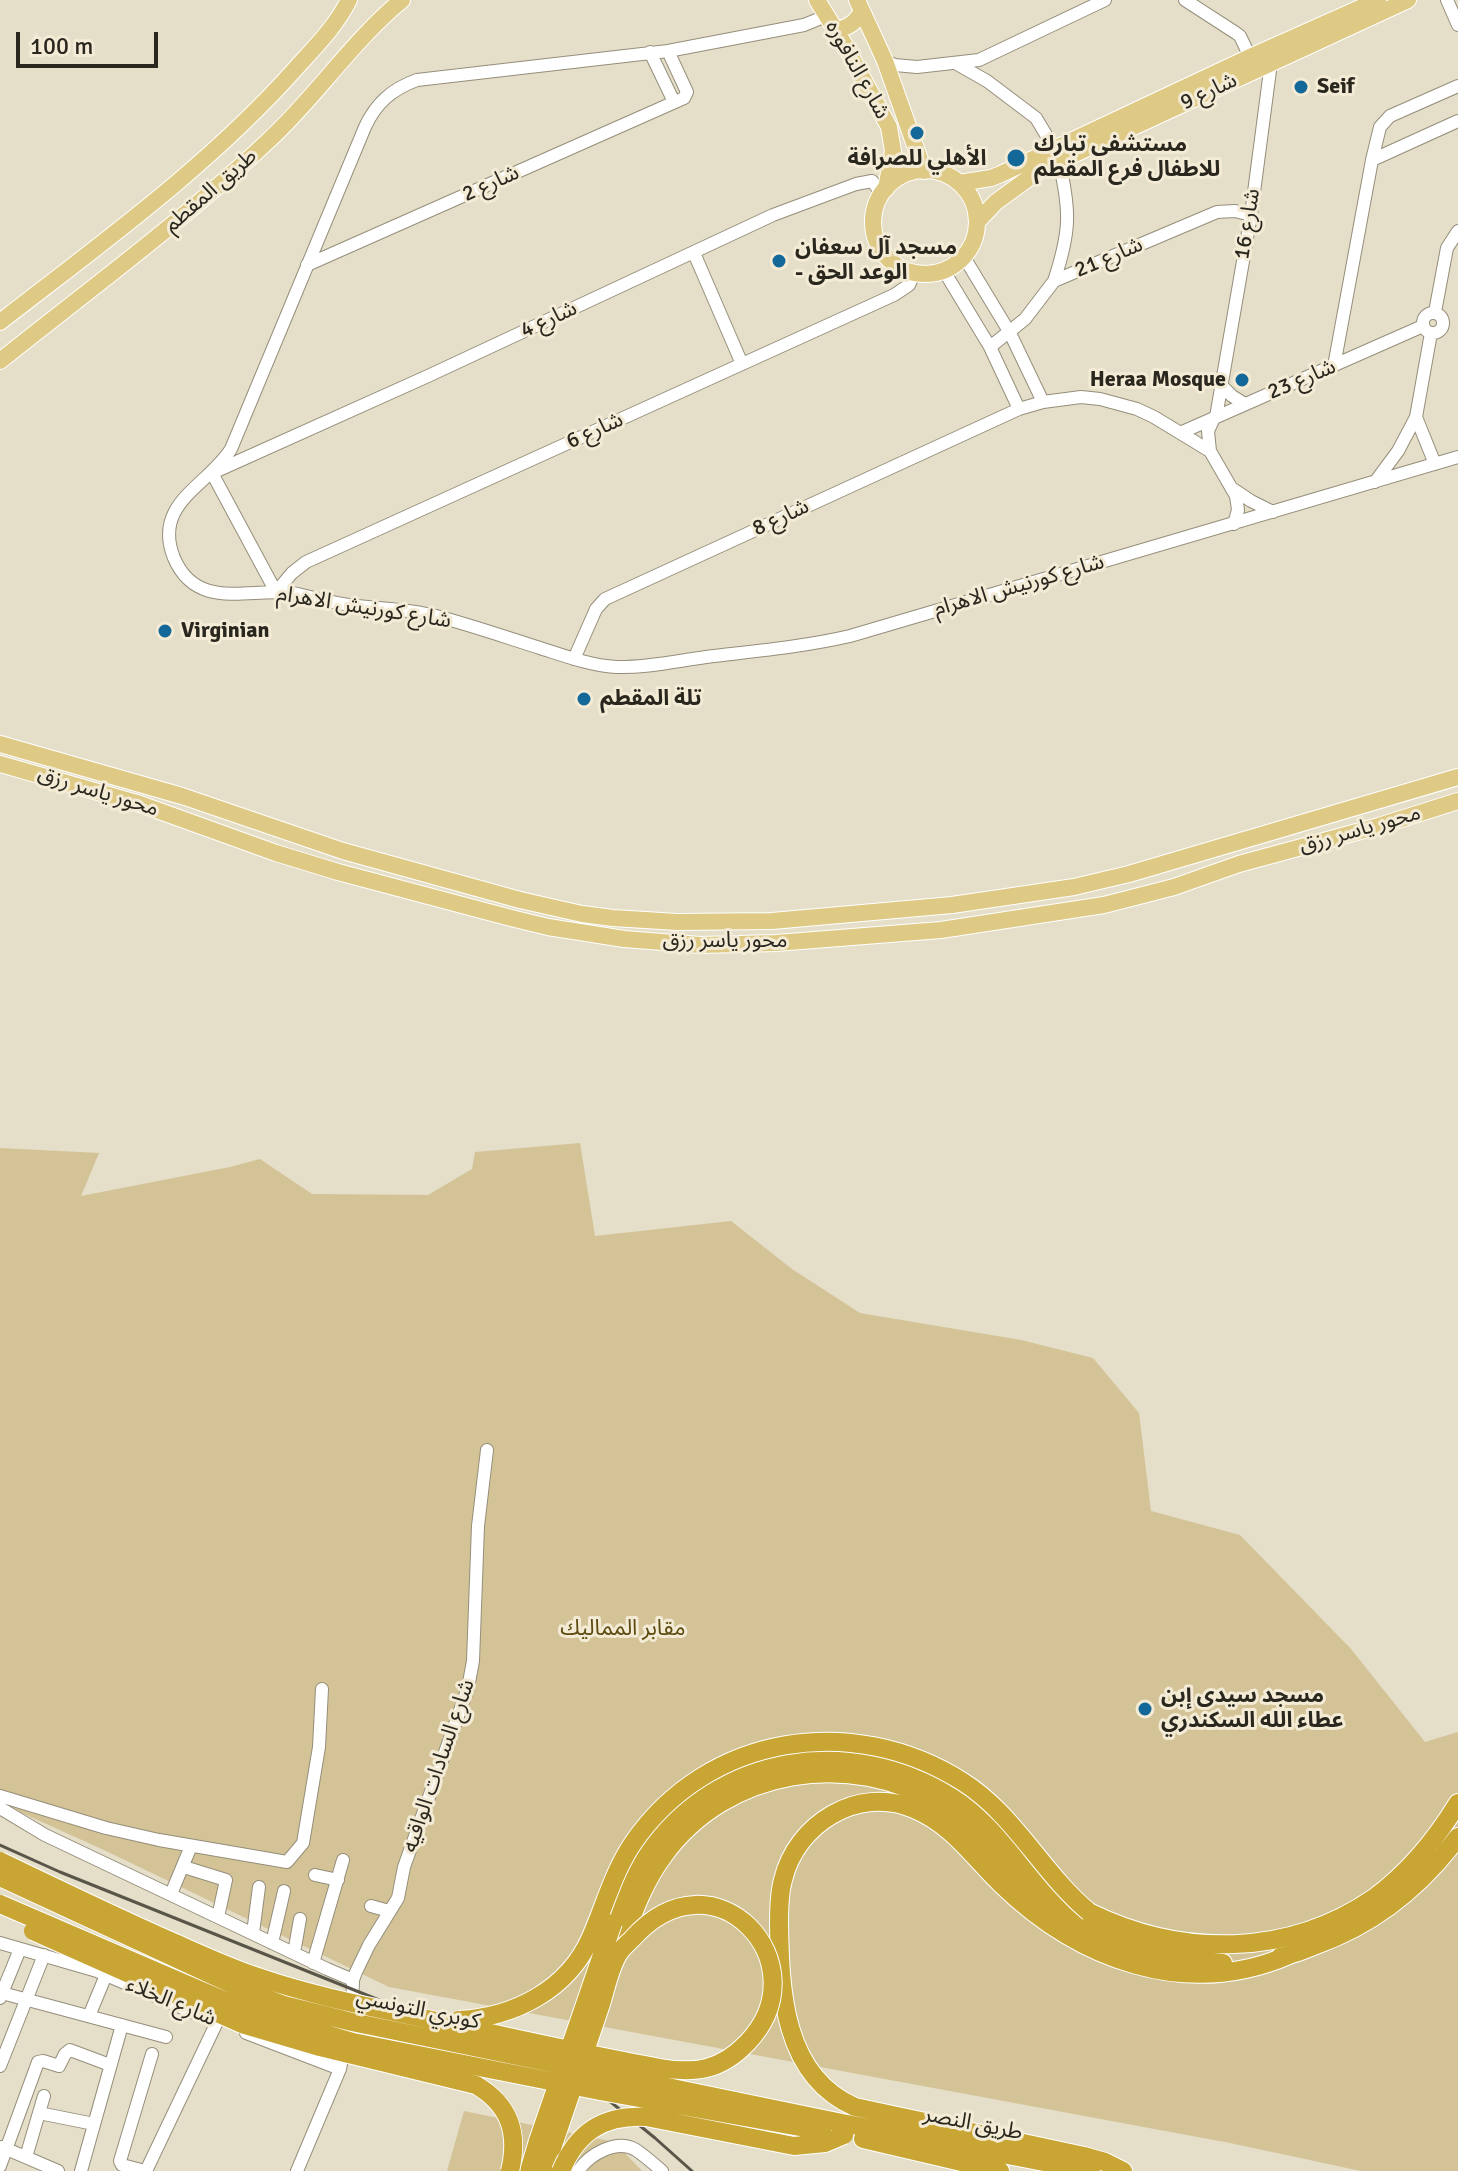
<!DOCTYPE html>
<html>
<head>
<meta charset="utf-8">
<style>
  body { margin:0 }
  #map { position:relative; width:1458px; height:2171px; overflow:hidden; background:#e5dec8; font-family:Signika,sans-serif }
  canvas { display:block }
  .scale { position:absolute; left:16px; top:32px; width:142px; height:36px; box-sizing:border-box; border:4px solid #2a271f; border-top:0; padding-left:10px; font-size:24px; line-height:28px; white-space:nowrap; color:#2a271f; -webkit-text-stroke:6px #f3ebd5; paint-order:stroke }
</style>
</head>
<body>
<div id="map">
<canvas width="1458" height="2171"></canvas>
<div class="scale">100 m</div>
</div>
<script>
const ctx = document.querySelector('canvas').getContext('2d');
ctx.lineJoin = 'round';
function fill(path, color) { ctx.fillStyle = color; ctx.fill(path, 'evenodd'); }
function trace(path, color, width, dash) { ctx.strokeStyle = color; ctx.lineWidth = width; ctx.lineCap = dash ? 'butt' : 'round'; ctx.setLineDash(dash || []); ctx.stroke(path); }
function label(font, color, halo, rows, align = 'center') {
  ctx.font = font + ' Signika,"Noto Sans Arabic",sans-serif'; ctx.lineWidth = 6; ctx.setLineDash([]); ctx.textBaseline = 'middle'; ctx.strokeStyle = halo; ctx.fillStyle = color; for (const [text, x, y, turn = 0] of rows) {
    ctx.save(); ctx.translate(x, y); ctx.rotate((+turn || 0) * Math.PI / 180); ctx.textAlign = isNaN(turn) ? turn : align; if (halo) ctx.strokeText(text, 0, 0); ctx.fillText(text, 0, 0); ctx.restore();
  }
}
fill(new Path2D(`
  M580 1143 595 1236 731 1221 792 1269 860 1313 1021 1340 1093 1358 1139 1413 1151 1511 1240 1535 1351 1649 1425 1742 1458 1732V2171H1361L1230 2143 389 1987 106 1851 0 1803V1148L99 1153 81 1196 230 1167 260 1159 312 1194 428 1195 472 1169 475 1152Z
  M464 2111 614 2142 642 2171H447Z`), '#d3c397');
const minor = new Path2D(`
  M1185 0 1236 33 1240 36 1250 57
  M1447 0 1458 25
  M826 16 804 25 668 51 417 80C392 89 376 103 365 127L231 449C208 486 152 503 174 558 198 614 254 585 298 594 318 599 337 604 358 606 384 609 410 609 436 616 471 625 505 637 540 648 565 656 589 665 616 667 646 668 676 661 706 657 755 651 802 647 850 636L1458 457
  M650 52 674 102
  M885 61 895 65 917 67 979 60 1105 0
  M957 64 987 81 1036 118 1054 148
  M1372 160 1458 121
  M882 194 872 181 856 184 773 215 428 376 212 473 276 592 292 573 306 562 894 295 909 285 914 273
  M694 253 742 364
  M964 257 1010 333 1043 402
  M307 265 684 98 687 92 668 51
  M944 271 990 347 1019 409
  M1054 281C1070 233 1071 212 1059 162
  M1435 312 1447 248 1458 231
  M1423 323a10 10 0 1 1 20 0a10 10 0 1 1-20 0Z
  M990 347 1025 319 1054 281 1217 212 1235 211 1251 215
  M1334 366 1372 160 1380 127 1390 116 1458 86
  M1221 385 1232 396 1245 404
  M1216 417 1251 215 1271 63
  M1416 417 1435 464
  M1180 433 1423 326
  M1210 451 1208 431 1214 418
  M1375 482 1398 451 1416 417 1431 333
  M1233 489 1251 501 1273 512
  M574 659 596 609 605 599 1019 409 1043 402 1081 397 1100 399 1137 409 1154 417 1210 451 1236 496 1238 510 1234 524
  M0 1796 106 1828 159 1840 287 1862 303 1843 319 1747 322 1689
  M0 1808 45 1835 327 1969 353 1980
  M184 1867 226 1880 218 1917
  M315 1875 338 1880
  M171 1894 191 1846
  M371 1906 389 1911
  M253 1933 259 1887
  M0 1943 97 1971 206 2018
  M272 1943 284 1891
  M294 1953 300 1919
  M313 1963 343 1860
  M2 1993 166 2037
  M0 1998 20 1949
  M352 2010 353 1980 356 1972 369 1945 398 1898 404 1867 468 1688 473 1661 478 1526 487 1450
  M89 2016 106 1975
  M246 2033 340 2069
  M0 2066 44 1955
  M39 2113 94 2124
  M2 2147 58 2171
  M26 2157 44 2096
  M0 2166 38 2062 43 2061 59 2066 65 2054 70 2050 110 2065
  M81 2171 122 2025
  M145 2171 122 2165 120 2161 152 2054
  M146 2171 217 2022
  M297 2171 340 2069 344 2047
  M578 2171C589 2155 616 2138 636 2150 645 2156 654 2164 662 2171`);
const major = new Path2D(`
  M817 0 846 47 889 127 893 151 886 189
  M857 0 885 61 924 171
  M835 30C849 28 856 22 862 11
  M873 222a52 52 0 1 1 104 0a52 52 0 1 1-104 0Z
  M959 183 991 178 1001 174 1250 57 1378 0
  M977 222 996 202 1040 170 1408 0
  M0 322C103 242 210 165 297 67 316 46 336 26 349 0
  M0 361C90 289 184 220 268 141 316 97 352 41 402 0
  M0 744 182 796 343 851 520 900 582 914 613 918 677 922 772 921 952 905 1074 887 1129 874 1458 777
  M0 764 140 804 276 853 338 872 511 918 548 927 624 939 700 945 776 943 941 930 1104 905 1174 887 1239 864 1379 826 1458 801`);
const highway = new Path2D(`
  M613 1923C624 1894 635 1867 654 1842 722 1754 850 1733 944 1789 974 1806 997 1833 1020 1858 1032 1871 1044 1886 1059 1896 1069 1903 1080 1908 1091 1913 1182 1957 1288 1957 1374 1898 1408 1873 1436 1839 1458 1803
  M618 1954C631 1919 642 1884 664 1855 727 1768 851 1749 941 1805 975 1825 992 1854 1019 1880 1076 1936 1145 1957 1223 1963
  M1280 1957C1292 1955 1304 1950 1316 1945 1375 1924 1420 1888 1458 1837
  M847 2124 1091 2171
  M863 2139 1000 2171
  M529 2171 538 2141
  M545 2171 552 2148
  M1123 2171 1105 2162 1084 2156 855 2107C783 2076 780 1990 779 1923 779 1909 779 1894 783 1880 796 1824 858 1785 914 1809 951 1824 973 1857 1001 1884 1078 1959 1185 2000 1289 1955`);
trace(minor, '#958e7a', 14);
trace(major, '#fff', 18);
trace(highway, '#fff', 20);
trace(minor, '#fff', 12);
trace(major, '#dfca85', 16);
trace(highway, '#c9a634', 18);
trace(new Path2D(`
  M0 1845 60 1872 389 2004 532 2038 655 2138 692 2171`), '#595549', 3);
const highwayBridge = new Path2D(`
  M0 1861C58 1889 116 1917 175 1943 202 1955 230 1968 258 1977 319 1998 382 2009 445 2023 517 2039 588 2055 660 2068 696 2074 721 2070 747 2043 823 1964 714 1846 632 1939 628 1943 622 1948 619 1953 610 1966 605 1992 600 2007 584 2054 568 2101 552 2148
  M0 1877 251 1993 284 2005 352 2022 847 2124
  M0 1904 246 2010 353 2042 600 2091 822 2131
  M33 1931 242 2024 320 2047 476 2085C510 2105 519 2133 510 2171
  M459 2020C514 2017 568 1990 591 1937 605 1905 613 1873 633 1843 708 1734 853 1712 963 1782 1015 1815 1042 1873 1089 1912
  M538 2141 613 1923
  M561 2171C577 2132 603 2115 646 2117L794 2146 825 2143 844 2135`);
trace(highwayBridge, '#fff', 20, []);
trace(highwayBridge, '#c9a634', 18);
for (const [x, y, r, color] of [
  [1301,87,8,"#146899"],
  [917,133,8,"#146899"],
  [1016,158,10,"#146899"],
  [779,261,8,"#146899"],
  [1242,380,8,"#146899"],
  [165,631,8,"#146899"],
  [584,699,8,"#146899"],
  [1145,1709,8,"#146899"]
]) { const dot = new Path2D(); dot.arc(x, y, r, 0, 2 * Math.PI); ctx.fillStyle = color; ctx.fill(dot); trace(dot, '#f3ebd5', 3); }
label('22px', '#2a271f', '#f3ebd5', [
  ["شارع النافوره",857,70,61],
  ["شارع 9",1209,92,-25],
  ["شارع 2",491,184,-24],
  ["طريق المقطم",211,191,-41],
  ["شارع 16",1248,224,-81],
  ["شارع 21",1109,258,-23],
  ["شارع 4",549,320,-25],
  ["شارع 23",1302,380,-23],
  ["شارع 6",595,431,-24],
  ["شارع 8",781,518,-25],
  ["شارع كورنيش الاهرام",1019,586,-16],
  ["شارع كورنيش الاهرام",364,608,9],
  ["محور ياسر رزق",98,792,17],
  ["محور ياسر رزق",1360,830,-16],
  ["محور ياسر رزق",725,941],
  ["شارع السادات الواقيه",439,1766,-71],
  ["شارع الخلاء",171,2002,23],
  ["كوبري التونسي",418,2010,12],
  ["طريق النصر",973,2124,11]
]);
label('bold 22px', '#2a271f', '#f3ebd5', [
  ["Seif",1317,87],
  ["مستشفى تبارك",1034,145],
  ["للاطفال فرع المقطم",1034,170],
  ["الأهلي للصرافة",917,159,"center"],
  ["مسجد آل سعفان",795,248],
  ["- الوعد الحق",795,273],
  ["Heraa Mosque",1226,380,"right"],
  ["Virginian",181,631],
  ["تلة المقطم",600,699],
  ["مسجد سيدى إبن",1161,1696],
  ["عطاء الله السكندري",1161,1721]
], 'left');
label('22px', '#5c4a0f', '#f3ebd5', [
  ["مقابر المماليك",623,1629]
]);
</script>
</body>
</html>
